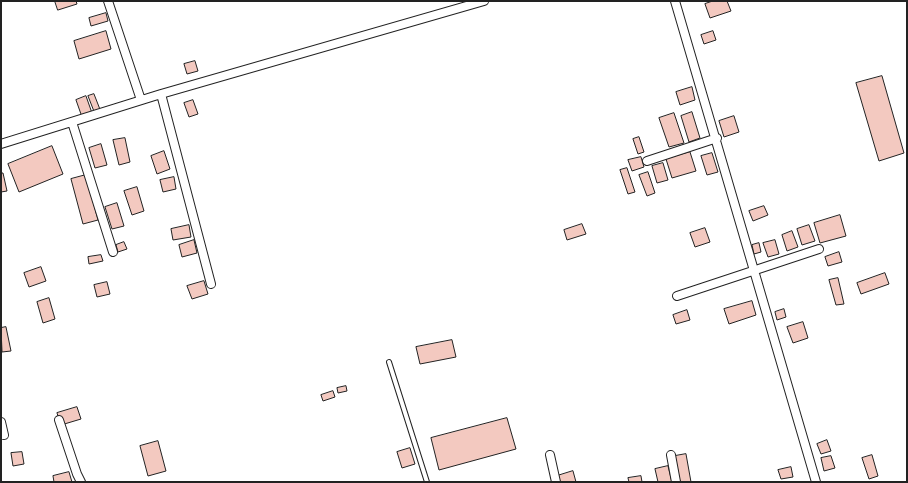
<!DOCTYPE html>
<html>
<head>
<meta charset="utf-8">
<style>
  body { margin:0 }
  #map { position:relative; width:908px; height:483px; overflow:hidden; background:#fff; font-family:"Fira Sans Condensed",sans-serif }
  canvas { display:block }
  .frame { position:absolute; inset:0; border:2px solid #222; pointer-events:none }
</style>
</head>
<body>
<div id="map">
<canvas width="908" height="483"></canvas>
<div class="frame"></div>
</div>
<script>
const ctx = document.querySelector('canvas').getContext('2d');
ctx.lineJoin = 'round';
function fill(path, color) { ctx.fillStyle = color; ctx.fill(path, 'evenodd'); }
function trace(path, color, width, dash) { ctx.strokeStyle = color; ctx.lineWidth = width; ctx.lineCap = dash ? 'butt' : 'round'; ctx.setLineDash(dash || []); ctx.stroke(path); }
const building = new Path2D(`
  M55 1H76L77 4 58 10Z
  M713 1H727L731 11 710 18 705 4Z
  M106 13 108 21 91 26 89 18Z
  M106 31 111 49 79 59 74 41Z
  M713 31 716 40 704 44 701 35Z
  M195 61 198 71 187 74 184 64Z
  M882 76 904 153 879 161 856 83Z
  M692 87 695 100 680 105 676 92Z
  M94 94 101 112 95 114 88 96Z
  M86 96 92 113 82 117 76 100Z
  M193 100 198 114 189 117 184 103Z
  M692 112 700 138 689 142 681 116Z
  M674 113 684 143 669 147 659 118Z
  M734 116 739 132 724 137 719 121Z
  M639 137 644 152 638 154 633 139Z
  M125 138 130 162 119 165 113 140Z
  M101 144 107 165 95 168 89 148Z
  M52 146 63 174 19 192 8 164Z
  M164 151 170 169 157 174 151 156Z
  M690 152 696 171 672 178 666 159Z
  M712 153 718 172 707 175 701 156Z
  M641 157 644 167 632 171 628 160Z
  M663 163 668 180 657 183 652 166Z
  M627 168 635 192 628 194 620 170Z
  M648 172 655 193 647 196 639 175Z
  M1 173H3L7 191 1 192Z
  M86 175 98 220 83 224 71 179Z
  M174 177 176 189 163 192 160 180Z
  M137 187 144 211 132 215 124 191Z
  M117 203 124 226 112 229 105 207Z
  M764 206 768 215 753 221 749 211Z
  M840 215 846 236 820 243 814 223Z
  M582 224 586 234 567 240 564 230Z
  M189 225 191 237 173 240 171 229Z
  M809 225 815 241 802 245 797 229Z
  M705 228 710 242 695 247 690 233Z
  M792 231 798 247 787 251 782 235Z
  M194 240 197 253 182 257 179 245Z
  M775 240 779 254 768 257 763 243Z
  M124 242 127 249 118 252 116 245Z
  M759 243 761 252 754 254 752 245Z
  M839 252 842 262 828 266 825 257Z
  M101 255 103 261 89 264 88 257Z
  M41 267 46 281 29 287 24 273Z
  M885 273 889 284 861 294 857 283Z
  M838 278 844 304 836 305 829 280Z
  M204 281 208 294 192 299 187 286Z
  M107 282 110 294 97 297 94 285Z
  M49 298 55 319 43 323 37 302Z
  M752 301 756 315 729 324 724 309Z
  M784 309 786 317 777 320 775 312Z
  M687 310 690 320 676 324 673 315Z
  M803 322 808 338 793 343 787 327Z
  M6 327 11 351 2 352 1 328Z
  M452 340 456 357 420 364 416 347Z
  M346 386 347 391 338 393 337 388Z
  M333 391 335 397 323 401 321 395Z
  M77 407 81 419 61 425 57 413Z
  M507 418 516 449 439 470 431 438Z
  M827 440 831 451 821 454 817 444Z
  M158 441 166 471 148 476 140 446Z
  M410 448 415 464 402 468 397 452Z
  M22 452 24 464 13 466 11 453Z
  M686 454 691 482H680L675 456Z
  M872 455 878 476 869 479 862 458Z
  M831 456 835 468 824 471 821 458Z
  M668 466 672 482H658L655 469Z
  M791 467 793 477 781 479 778 470Z
  M573 471 576 482H558L557 476Z
  M69 472 72 482H54L53 476Z
  M641 476 642 482H629L628 478Z`);
fill(building, '#f3c9c0');
trace(building, '#222', 1);
const service = new Path2D(`
  M389 362 427 482`);
const minor = new Path2D(`
  M108 1 141 100
  M675 1 816 482
  M161 94 211 284
  M72 122 113 252
  M1 144 161 94 484 1
  M647 161 717 138
  M677 296 819 249
  M59 420 77 474 81 482
  M1 422 4 435
  M550 455 556 482
  M671 455 676 482`);
trace(service, '#222', 6);
trace(minor, '#222', 10);
trace(service, '#fff', 4);
trace(minor, '#fff', 8);
</script>
</body>
</html>
